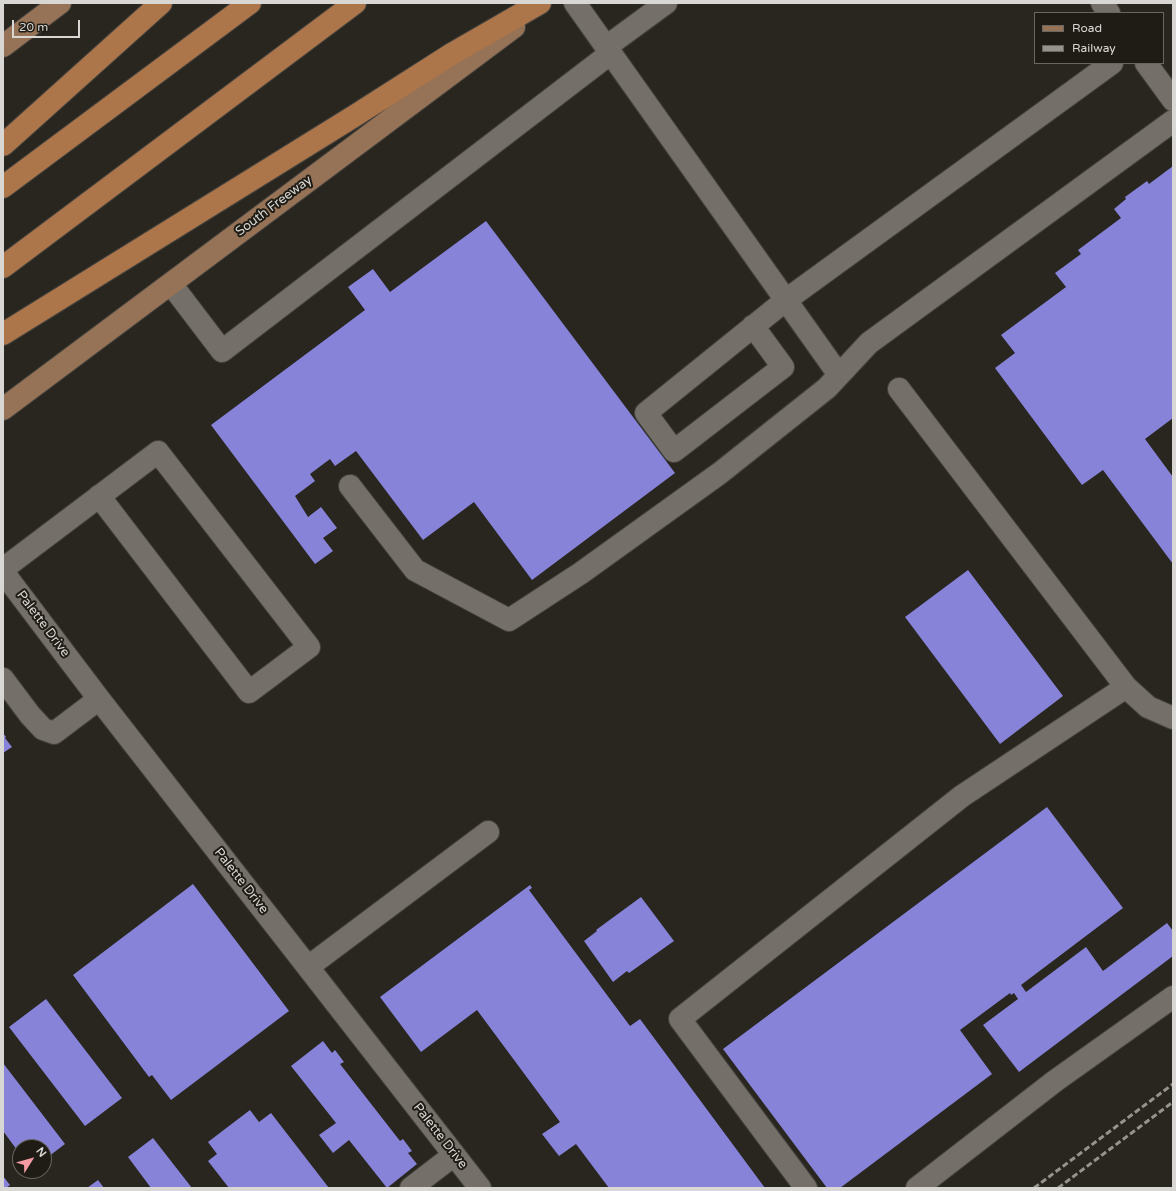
<!DOCTYPE html>
<html>
<head>
<meta charset="utf-8">
<style>
  body { margin:0 }
  #map { position:relative; width:1176px; height:1191px; overflow:hidden; background:#292620; font-family:"Varela Round",sans-serif }
  canvas { display:block }
  .frame { position:absolute; inset:0; border:4px solid #d9d7d3; pointer-events:none }
  .legend { position:absolute; left:1034px; top:12px; width:130px; height:52px; box-sizing:border-box; background:#1f1c16; border:1px solid #696762; margin:0; padding:5px 7px; list-style:none; font-size:12px; color:#d9d7d3 }
  .legend li { display:flex; align-items:center; gap:8px; height:20px }
  .legend b { width:20px; border:1px solid #696762 }
  .north { position:absolute; left:12px; top:1139px; width:40px; height:40px; box-sizing:border-box; background:#1f1c16; border:1px solid #696762; border-radius:50%; rotate:53deg; font-size:11px; font-weight:700; line-height:16px; text-align:center; color:#d9d7d3 }
  .north::after { content:''; display:block; margin:auto; width:14px; height:18px; background:#f49aa3; clip-path:polygon(50% 0,100% 100%,50% 72%,0 100%) }
  .scale { position:absolute; left:12px; top:20px; width:68px; height:18px; box-sizing:border-box; border:2px solid #d9d7d3; border-top:0; padding-left:5px; font-size:12px; line-height:14px; white-space:nowrap; color:#d9d7d3; -webkit-text-stroke:3px #1f1c16; paint-order:stroke }
</style>
</head>
<body>
<div id="map">
<canvas width="1176" height="1191"></canvas>
<div class="frame"></div>
<ul class="legend">
<li><b style="height:5px;background:#967356"></b>Road</li>
<li><b style="height:5px;background:#96938f"></b>Railway</li>
</ul>
<div class="north">N</div>
<div class="scale">20 m</div>
</div>
<script>
const ctx = document.querySelector('canvas').getContext('2d');
ctx.lineJoin = 'round';
function fill(path, color) { ctx.fillStyle = color; ctx.fill(path, 'evenodd'); }
function trace(path, color, width, dash) { ctx.strokeStyle = color; ctx.lineWidth = width; ctx.lineCap = dash ? 'butt' : 'round'; ctx.setLineDash(dash || []); ctx.stroke(path); }
function label(font, color, halo, rows, align = 'center') {
  ctx.font = font + ' "Varela Round",sans-serif'; ctx.lineWidth = 4; ctx.setLineDash([]); ctx.textBaseline = 'middle'; ctx.strokeStyle = halo; ctx.fillStyle = color; for (const [text, x, y, turn = 0] of rows) {
    ctx.save(); ctx.translate(x, y); ctx.rotate((+turn || 0) * Math.PI / 180); ctx.textAlign = isNaN(turn) ? turn : align; if (halo) ctx.strokeText(text, 0, 0); ctx.fillText(text, 0, 0); ctx.restore();
  }
}
fill(new Path2D(`
  M1173 166V418L1145 439 1173 477V564L1103 470 1082 485 995 368 1015 353 1001 335 1066 287 1055 273 1081 254 1078 250 1121 218 1114 209 1126 199 1125 197 1147 181 1149 184Z
  M486 221 675 473 532 580 474 502 423 540 356 451 335 466 330 459 310 474 315 481 295 496 308 517 321 507 337 528 323 538 333 551 315 564 211 425 365 310 348 287 373 269 390 292Z
  M968 570 1063 696 1000 744 905 617Z
  M3 733 6 737 5 738 12 747 3 753Z
  M1047 807 1123 908 1021 985 1026 992 1086 947 1103 971 1167 923 1173 931V956L1019 1072 983 1025 1018 999 1014 993 1011 995 1010 993 960 1030 992 1074 840 1188H827L723 1049Z
  M193 884 289 1011 171 1100 152 1075 149 1077 73 975Z
  M530 885 532 888 529 890 630 1026 640 1019 765 1188H609L576 1144 559 1156 542 1134 560 1122 477 1010 421 1052 380 997Z
  M641 897 674 941 629 973 627 971 613 982 584 941 597 931 596 930Z
  M46 999 122 1098 85 1126 9 1027Z
  M323 1041 332 1053 335 1050 344 1062 340 1064 400 1141 403 1139 412 1151 408 1153 417 1164 387 1188 349 1140 333 1153 319 1135 336 1123 291 1066Z
  M3 1063 65 1144 44 1160V1147H20V1154L3 1131Z
  M250 1110 259 1122 271 1113 329 1188H229L208 1161 217 1154 208 1142Z
  M153 1138 192 1188H151L128 1157Z
  M3 1176 10 1185 6 1188H3Z
  M98 1180 104 1188H87Z`), '#8683d8');
const minor = new Path2D(`
  M575 3 839 375
  M1102 3 1109 13
  M606 47 666 3
  M1146 63 1173 100
  M171 284 222 351 611 53
  M753 326 783 367 674 451 646 413 786 300 1112 63
  M350 486 415 570 509 620 581 573 720 473 827 388 869 343 1173 121
  M3 569 158 452 309 647 249 692 99 496
  M3 572 99 699 480 1188
  M3 679 30 715 43 729 54 733 99 699
  M1126 687 1148 707 1173 718
  M308 967 488 832
  M411 1188 454 1155
  M806 1188 680 1019 962 796 1126 687 899 389
  M917 1188 1055 1081 1173 997`);
const major = new Path2D(`
  M3 46 60 3
  M3 409 514 27`);
const highway = new Path2D(`
  M3 145 161 3
  M3 187 250 3
  M3 267 355 3
  M3 334 356 115 450 55 540 3`);
trace(minor, '#45433e', 24);
trace(major, '#45433e', 24);
trace(highway, '#45433e', 24);
trace(minor, '#747069', 22);
trace(major, '#967356', 22);
trace(highway, '#ad754a', 22);
trace(new Path2D(`
  M1034 1188 1173 1084
  M1058 1188 1173 1102`), '#96938f', 3, [6, 3]);
label('13px', '#d9d7d3', '#1f1c16', [
  ["South Freeway",274,206,-37],
  ["Palette Drive",43,624,53],
  ["Palette Drive",241,881,52],
  ["Palette Drive",440,1136,52]
]);
</script>
</body>
</html>
